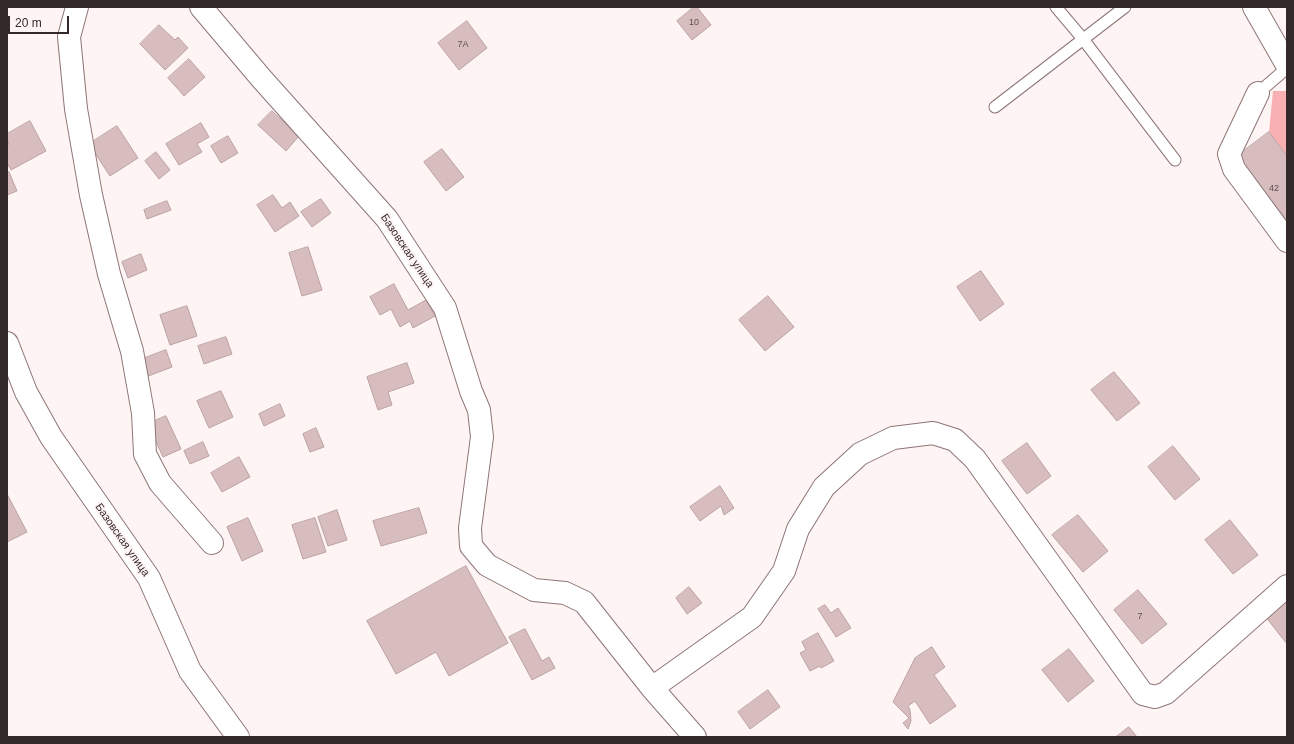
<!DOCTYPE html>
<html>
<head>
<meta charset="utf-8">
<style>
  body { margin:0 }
  #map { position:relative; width:1294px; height:744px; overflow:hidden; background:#fff4f4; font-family:Arial,sans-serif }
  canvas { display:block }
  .frame { position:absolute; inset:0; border:8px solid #332929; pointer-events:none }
  .scale { position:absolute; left:8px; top:16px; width:61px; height:18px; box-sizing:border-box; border:2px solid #332929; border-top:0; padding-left:5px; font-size:12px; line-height:14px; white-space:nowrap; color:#332929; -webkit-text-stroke:3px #fff4f4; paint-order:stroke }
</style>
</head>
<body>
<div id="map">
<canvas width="1294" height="744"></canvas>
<div class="frame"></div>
<div class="scale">20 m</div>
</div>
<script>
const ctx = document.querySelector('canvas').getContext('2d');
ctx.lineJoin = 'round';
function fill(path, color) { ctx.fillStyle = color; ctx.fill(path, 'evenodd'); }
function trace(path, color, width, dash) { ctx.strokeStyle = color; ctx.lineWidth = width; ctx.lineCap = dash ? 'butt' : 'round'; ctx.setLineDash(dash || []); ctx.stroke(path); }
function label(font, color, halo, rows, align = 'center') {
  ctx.font = font + ' Arial,sans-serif'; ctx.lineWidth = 4; ctx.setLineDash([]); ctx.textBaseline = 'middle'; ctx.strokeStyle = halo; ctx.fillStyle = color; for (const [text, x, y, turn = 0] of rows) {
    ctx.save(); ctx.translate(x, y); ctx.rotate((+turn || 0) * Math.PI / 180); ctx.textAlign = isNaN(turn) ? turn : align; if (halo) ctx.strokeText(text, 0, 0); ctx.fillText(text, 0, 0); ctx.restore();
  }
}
fill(new Path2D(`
  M1273 91H1287V156L1269 132Z`), '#f8b0b3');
const building = new Path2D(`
  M694 7H697L711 25 692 40 677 21Z
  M467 21 487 48 459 70 438 43Z
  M159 25 175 40 178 37 188 48 165 70 140 44Z
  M189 59 205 77 184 96 168 78Z
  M272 111 299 136 286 151 258 125Z
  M30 121 46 151 11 170 7 163V145L9 144 7 140V134Z
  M201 123 209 137 197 144 202 152 179 165 166 144Z
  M117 126 138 158 110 176 89 144Z
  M1269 132 1287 156V221L1237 156Z
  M228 136 238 153 221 163 211 146Z
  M442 149 464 177 446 191 424 162Z
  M156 152 170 170 159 179 145 161Z
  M9 172 17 191 7 195V173Z
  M273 195 282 208 290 202 299 216 275 232 257 205Z
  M321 199 331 213 312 227 301 212Z
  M167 201 171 210 147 219 144 210Z
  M308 247 322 290 302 296 289 253Z
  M141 254 147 270 128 278 122 262Z
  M981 271 1004 304 980 321 957 287Z
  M394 284 408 310 426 300 435 316 413 328 410 321 400 327 391 309 380 315 370 297Z
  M768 296 794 327 765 351 739 320Z
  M187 306 197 336 170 345 160 315Z
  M226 337 232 354 204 364 198 346Z
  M166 350 172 367 143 378 137 361Z
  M407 363 414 383 388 392 392 405 378 410 367 377Z
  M1114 372 1140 403 1117 421 1091 390Z
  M221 391 233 417 209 428 197 401Z
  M280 404 285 416 264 426 259 414Z
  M166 416 181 449 163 457 148 424Z
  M316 428 324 447 310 452 303 434Z
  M203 442 209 456 190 464 184 451Z
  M1027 443 1051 476 1027 494 1002 461Z
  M1173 446 1200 479 1175 500 1148 467Z
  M239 457 250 477 222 492 211 473Z
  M720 486 734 508 724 515 721 506 700 521 690 507Z
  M7 494 27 532 7 542Z
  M419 508 427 533 381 546 373 521Z
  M337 510 347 540 328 546 318 517Z
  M1078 515 1108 551 1083 572 1052 535Z
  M248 518 263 551 242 561 227 527Z
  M315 518 326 552 303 559 292 525Z
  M1230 520 1258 555 1233 574 1205 540Z
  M466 566 508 643 449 676 436 652 396 674 367 621Z
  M689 587 702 603 687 614 676 598Z
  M1138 590 1167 624 1142 644 1114 610Z
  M1287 598V644L1265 616Z
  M825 605 831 613 838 608 851 628 836 637 818 609Z
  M525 629 542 661 549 657 555 668 532 680 509 637Z
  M818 633 834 661 821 668 820 666 810 671 800 653 806 650 802 642Z
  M932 647 945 667 934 675 956 706 930 724 915 701 908 706 910 710 911 721 908 729 903 723 909 718 893 702 915 658Z
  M1069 649 1094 681 1068 702 1042 670Z
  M768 690 780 707 750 729 738 712Z
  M1129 727 1137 737H1116Z`);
fill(building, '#d8bdbe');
trace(building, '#bba1a2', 1);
const lane = new Path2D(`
  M1056 7 1083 39 1175 160
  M1258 93 1287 68
  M995 107 1125 7`);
const street = new Path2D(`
  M77 7 69 37 76 109 91 195 109 274 132 351 143 413 145 454 160 483 212 543
  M201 7 261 78 387 219 445 308 471 391 479 410 482 437 470 528 471 546 487 565 534 590 565 593 584 602 652 688
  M1254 7 1287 65
  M1258 93 1229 154 1234 169 1287 241
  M7 343 26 392 51 437 149 578 190 671 238 737
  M695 737 652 688 752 617 784 571 798 529 824 487 860 454 893 438 933 433 955 440 975 459 1143 694 1155 697 1166 693 1287 586`);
trace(lane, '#8d7576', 13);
trace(street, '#8d7576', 24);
trace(lane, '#fff', 11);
trace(street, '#fff', 22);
label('9px', '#5c4e4e', null, [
  ["10",694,23],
  ["7А",463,45],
  ["42",1274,189],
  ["7",1140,617]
]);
label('11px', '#332929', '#fff4f4', [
  ["Базовская улица",407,251,56],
  ["Базовская улица",122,540,55]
]);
</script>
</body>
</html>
